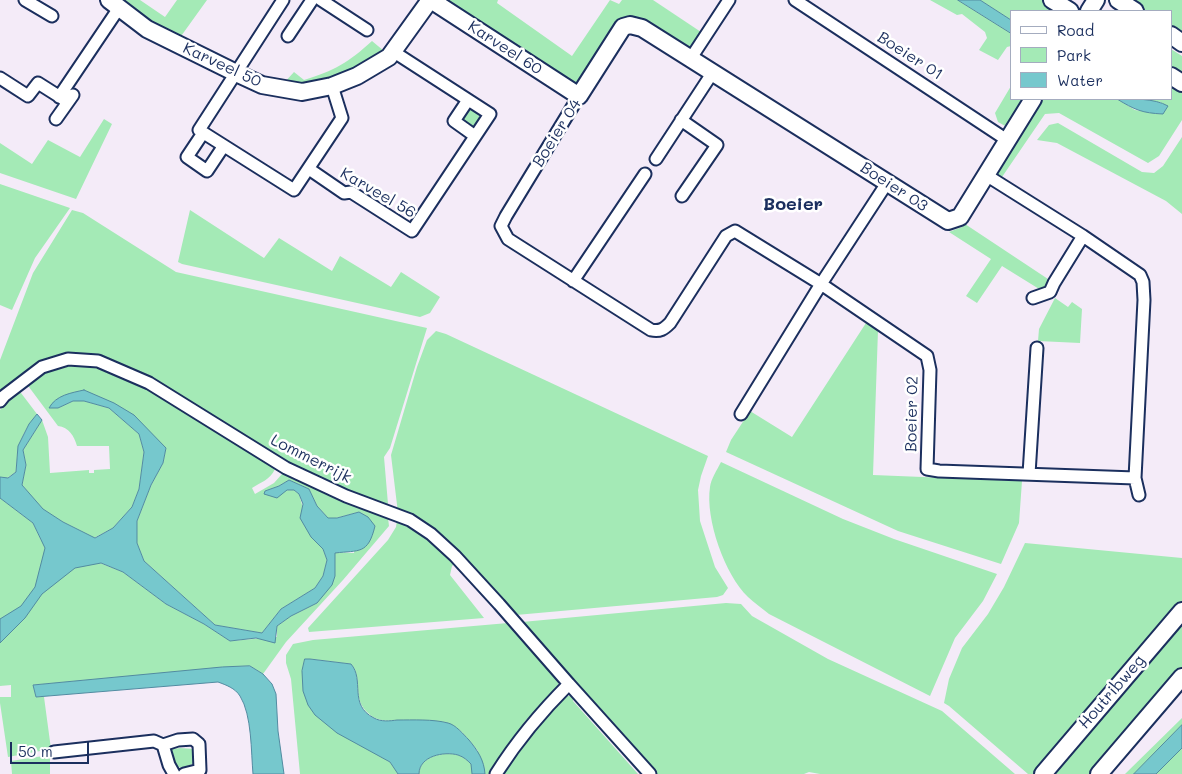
<!DOCTYPE html>
<html>
<head>
<meta charset="utf-8">
<style>
  body { margin:0 }
  #map { position:relative; width:1182px; height:774px; overflow:hidden; background:#f4ebf8; font-family:Mali,sans-serif }
  canvas { display:block }
  .legend { position:absolute; left:1010px; top:10px; width:162px; height:90px; box-sizing:border-box; background:#fff; border:1px solid #a4acbf; margin:0; padding:6px 9px; list-style:none; font-size:15px; color:#1b2f5e }
  .legend li { display:flex; align-items:center; gap:10px; height:25px }
  .legend b { width:25px; border:1px solid #a4acbf }
  .scale { position:absolute; left:10px; top:742px; width:79px; height:22px; box-sizing:border-box; border:2px solid #1b2f5e; border-top:0; padding-left:6px; font-size:15px; line-height:18px; white-space:nowrap; color:#1b2f5e; -webkit-text-stroke:4px #fff; paint-order:stroke }
</style>
</head>
<body>
<div id="map">
<canvas width="1182" height="774"></canvas>
<ul class="legend">
<li><b style="height:6px;background:#fff"></b>Road</li>
<li><b style="height:14px;background:#a4eab6"></b>Park</li>
<li><b style="height:14px;background:#76c8cd"></b>Water</li>
</ul>
<div class="scale">50 m</div>
</div>
<script>
const ctx = document.querySelector('canvas').getContext('2d');
ctx.lineJoin = 'round';
function fill(path, color) { ctx.fillStyle = color; ctx.fill(path, 'evenodd'); }
function trace(path, color, width, dash) { ctx.strokeStyle = color; ctx.lineWidth = width; ctx.lineCap = dash ? 'butt' : 'round'; ctx.setLineDash(dash || []); ctx.stroke(path); }
function label(font, color, halo, rows, align = 'center') {
  ctx.font = font + ' Mali,sans-serif'; ctx.lineWidth = 5; ctx.setLineDash([]); ctx.textBaseline = 'middle'; ctx.strokeStyle = halo; ctx.fillStyle = color; for (const [text, x, y, turn = 0] of rows) {
    ctx.save(); ctx.translate(x, y); ctx.rotate((+turn || 0) * Math.PI / 180); ctx.textAlign = isNaN(turn) ? turn : align; if (halo) ctx.strokeText(text, 0, 0); ctx.fillText(text, 0, 0); ctx.restore();
  }
}
fill(new Path2D(`
  M120 0H140L165 17 177 0H207L179 39 129 9Z
  M442 0H498L497 3 572 56 610 0 619 4 622 0H653L701 32 689 49 635 19 577 92Z
  M930 0H958L1011 33V46L1007 47 998 60 979 50 987 38 985 32 962 14 957 15Z
  M980 0H1045L1061 11H1011V20Z
  M1127 0H1182V36L1171 28V11H1144Z
  M372 41 384 51C352 72 324 90 283 84L294 72 304 80C334 71 349 62 372 41Z
  M1171 49 1182 56V74L1171 66Z
  M1171 81 1182 88V120L1159 156 1148 163 1059 113 1045 114 1002 177 997 174 1000 165 1042 99H1117L1135 110 1160 114 1161 102H1153L1140 99H1171Z
  M1011 86V99H1025L1007 127 998 122 995 113Z
  M468 107 477 112 480 118 473 128 460 116Z
  M104 119 112 124 76 199 0 173V143L32 164 48 140 80 157Z
  M1058 123 1142 172 1154 173 1163 166 1182 137V214L1166 201 1057 143 1037 140 1049 125Z
  M0 184 70 208 35 258 12 310 0 305Z
  M72 210 83 213 176 272 427 328 390 448 384 457 388 504C353 493 318 483 286 464 259 448 232 430 206 413 165 385 121 353 69 354 46 355 19 375 4 391L0 389V360L33 273Z
  M190 210 264 258 279 238 332 271 340 256 391 287 401 272 440 297 430 313 420 317 182 264 178 262Z
  M965 224 1051 281 1044 292 1002 266 977 303 966 296 991 259 949 232 962 227Z
  M1055 298 1068 307 1072 302 1082 309 1080 343 1038 341 1039 329Z
  M866 323 878 330 873 475 1022 481 1019 523 1001 564 898 531 726 452 731 440 750 411 792 437Z
  M436 331 446 334 708 456 701 476 698 490 700 521 715 567 728 588 723 595 717 597 516 615 461 557 452 566 450 575 484 618 309 632 308 628 388 540 396 527 398 513 391 455 417 367 427 340Z
  M77 364 115 372 168 398 275 469C270 480 261 482 252 488L255 494 274 483 282 474H287L385 513 388 518 389 526 343 580 286 642 263 674 250 666 33 685 36 697H44L51 749 8 757 0 703V697H11V685L0 686V498L33 523 41 540 123 572 166 604 204 624 230 641 277 637V626L291 616 317 603 334 564V552L354 553 359 512 336 518H328L317 506 309 489 289 480 279 486 265 491 294 490 299 494 311 537 323 549 327 560 323 576 315 588 281 609 262 633 215 625 144 561 137 543V521L151 485 163 463 166 448 84 390 58 408 73 401H84L109 408 139 434 144 452 139 489 132 507 113 528 94 538 63 522 42 509 22 485 26 465 23 450 42 420 48 437 50 473 89 470V473H94V470L110 469 109 446H77C74 436 69 427 58 426L26 383 41 374Z
  M17 392 21 393 37 414C20 436 18 445 16 472L7 478 0 477V410L9 399Z
  M721 462 843 519 894 539 997 574 983 601 955 638 930 696 769 614C762 608 754 603 748 597 725 575 705 519 710 487 711 479 717 470 721 462Z
  M1025 543 1182 558V602L1035 774H1028L949 706 944 703 949 679 962 648 988 614 1004 587Z
  M726 603 741 604 752 616 828 659 942 711 1015 774H820L809 772 804 774H657L522 622Z
  M1182 621V667L1091 774H1052Z
  M508 623 559 681 557 689 526 720 490 774H419C419 756 444 751 458 755 464 757 467 760 471 764L478 751C470 741 461 729 450 724 446 722 440 722 435 722 426 721 417 720 408 720 394 720 379 724 368 713 351 698 364 679 351 664L311 659 372 751 390 762 398 774H300L291 679 286 663V655L293 644 313 640Z
  M568 696H573V701L638 774H499L532 727 565 697Z
  M1182 718V774H1125Z
  M180 748 194 749V763C187 767 182 769 175 766L171 752 172 749Z
  M50 755V774H12L11 761Z`), '#a4eab6');
const water = new Path2D(`
  M958 0H980L1011 20V33Z
  M1117 99C1133 99 1154 98 1168 106L1163 114C1142 113 1135 110 1117 99Z
  M84 390 114 403 134 415 166 448 163 463 151 485 137 521V543L144 561 215 625 262 633 281 609 315 588 323 576 327 560 323 549 311 537 300 518 303 504 299 494 294 490H287L277 498 264 494 265 491 279 486 289 480 309 489 317 506 328 518H337L359 512 368 517 375 526C368 555 359 550 335 553V576L332 585 317 603 291 616 277 626 275 643 256 638 230 641 204 624 166 604 123 572 101 563 75 568 42 594 25 618 0 643V619L21 606 35 587 45 548 33 523 0 498V477L8 478 16 472 18 446 29 424 37 414 42 420 23 450 26 465 22 485 43 509 63 522 95 538 113 528 132 507 139 489 144 452 139 434 109 408 84 401H73L58 408H49C56 395 71 393 84 390Z
  M305 659H310L351 664C365 680 348 705 374 718 381 722 390 721 397 720 413 720 433 719 448 723 456 725 463 734 469 740 478 751 484 760 485 774H472L471 764C467 760 464 757 458 755 444 751 419 756 419 774H398L390 762 337 733 315 715 308 705 303 691 302 671Z
  M250 666 263 674 272 684 276 694 278 731 284 774H253C251 752 252 715 240 696 235 688 226 685 218 682L36 697 33 685 222 667Z
  M1182 725V748L1156 774H1134Z`);
fill(water, '#76c8cd');
trace(water, '#528ba1', 1);
const street = new Path2D(`
  M25 0 52 16
  M283 0 199 130 294 190 342 118 332 86
  M321 0 367 30
  M795 0 1007 140
  M288 36 312 0
  M691 58 729 0
  M0 78 28 96 38 83 68 102
  M579 96 506 216 501 226 508 239 651 330C660 332 664 329 670 323L726 236 735 231 821 284 927 356 930 370 927 469 939 471 1135 478
  M59 97 119 8
  M468 100 454 121 475 136
  M56 119 73 95
  M681 120 717 145 682 196
  M203 133 187 157 207 171 223 147
  M656 159 713 72
  M309 169 344 193 351 192 412 231 490 114 394 52
  M986 175 1083 236 1140 275 1143 282 1144 300 1135 478 1139 495
  M573 281 645 174
  M1033 298 1050 292 1054 283 1083 236
  M0 401 4 396 42 367 68 359 98 361 149 383 286 468 346 496 410 520 431 534 455 556 499 604 569 684C540 713 518 739 496 774
  M741 414 821 284 887 183
  M1029 474 1037 348
  M569 684 650 774
  M163 745 178 740 193 739 199 744 200 770 184 774
  M54 752 154 741 163 745 169 765 174 774`);
const secondary = new Path2D(`
  M109 0 147 29 236 73 262 85 302 92 332 86 357 76 389 57 430 0
  M431 0 579 96 623 27 630 25 642 28 948 221 960 217 1033 99
  M1052 0 1070 11
  M1118 0 1135 11
  M1089 11 1096 0
  M1171 35 1182 43
  M1171 76 1182 83
  M1043 774 1182 611
  M1099 774 1182 677`);
trace(street, '#1b2f5e', 15);
trace(secondary, '#1b2f5e', 20);
trace(street, '#fff', 11);
trace(secondary, '#fff', 16);
label('16px', '#1b2f5e', '#fff', [
  ["Karveel 60",505,48,33],
  ["Boeier 01",910,56,33],
  ["Karveel 50",222,65,25],
  ["Boeier 04",557,133,-58],
  ["Boeier 03",894,187,33],
  ["Karveel 56",378,193,30],
  ["Boeier 02",912,414,-89],
  ["Lommerrijk",311,459,27],
  ["Houtribweg",1112,692,-49]
]);
label('bold 18px', '#1b2f5e', '#fff', [
  ["Boeier",793,204]
]);
</script>
</body>
</html>
